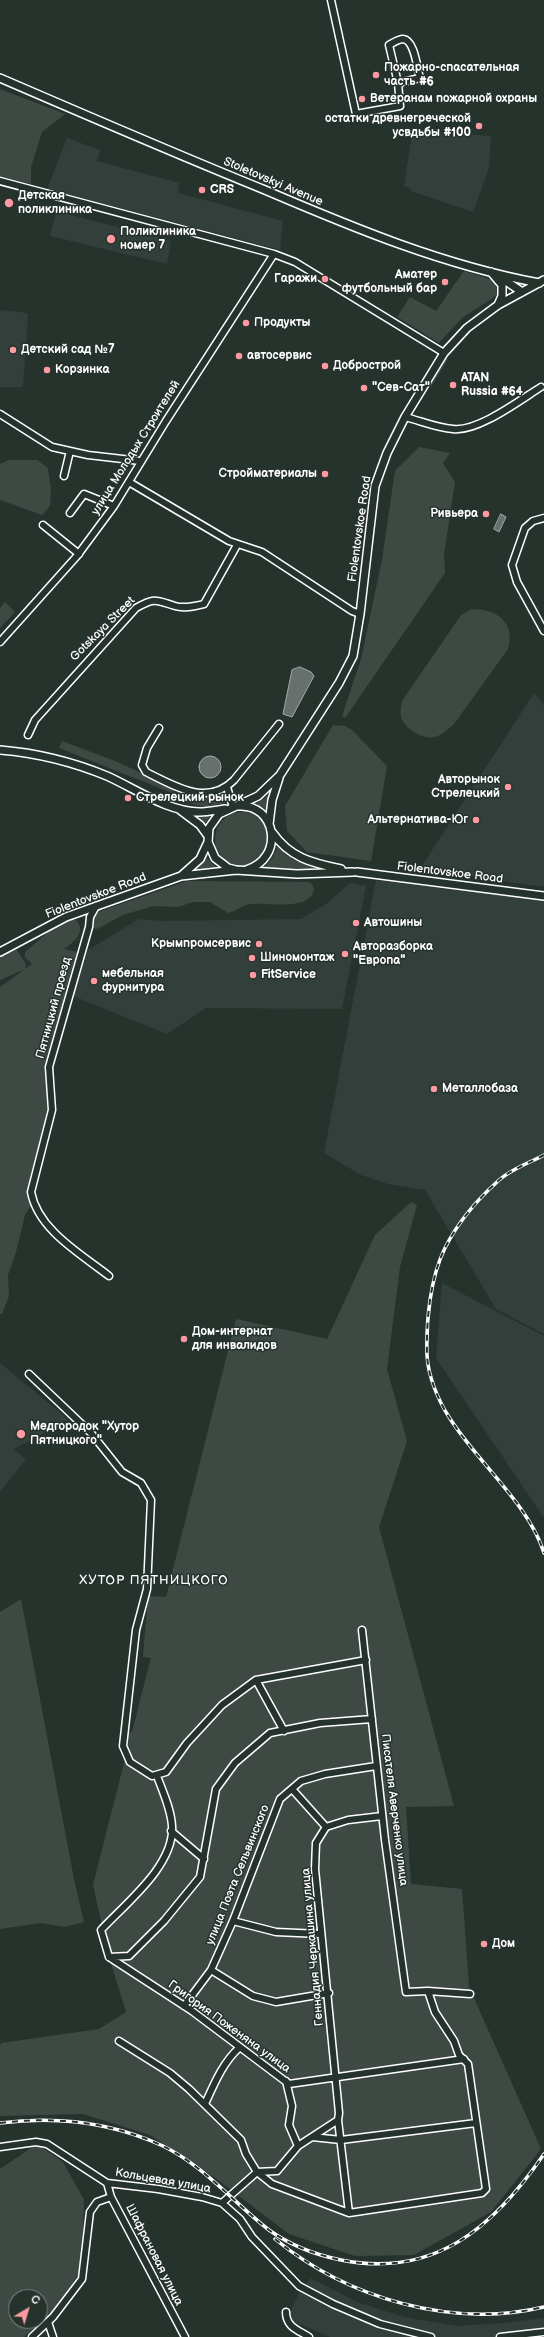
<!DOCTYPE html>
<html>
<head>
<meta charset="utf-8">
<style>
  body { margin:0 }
  #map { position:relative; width:544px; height:2337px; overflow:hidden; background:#26332d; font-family:"Balsamiq Sans",sans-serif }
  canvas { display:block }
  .north { position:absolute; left:8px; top:2289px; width:40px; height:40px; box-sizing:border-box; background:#26332d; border:1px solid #7d8581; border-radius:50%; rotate:38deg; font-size:11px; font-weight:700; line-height:16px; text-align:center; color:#fff }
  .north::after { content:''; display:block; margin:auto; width:14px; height:18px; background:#ff9aa2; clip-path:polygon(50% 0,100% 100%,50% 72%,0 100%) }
</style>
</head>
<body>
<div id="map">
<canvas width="544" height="2337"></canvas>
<div class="north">С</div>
</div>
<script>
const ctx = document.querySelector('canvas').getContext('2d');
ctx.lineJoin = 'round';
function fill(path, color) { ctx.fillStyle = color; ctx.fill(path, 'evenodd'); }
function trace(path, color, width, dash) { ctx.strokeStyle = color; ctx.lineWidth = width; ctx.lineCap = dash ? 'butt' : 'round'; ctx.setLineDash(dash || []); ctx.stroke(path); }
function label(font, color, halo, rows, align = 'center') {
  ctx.font = font + ' "Balsamiq Sans",sans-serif'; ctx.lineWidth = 3; ctx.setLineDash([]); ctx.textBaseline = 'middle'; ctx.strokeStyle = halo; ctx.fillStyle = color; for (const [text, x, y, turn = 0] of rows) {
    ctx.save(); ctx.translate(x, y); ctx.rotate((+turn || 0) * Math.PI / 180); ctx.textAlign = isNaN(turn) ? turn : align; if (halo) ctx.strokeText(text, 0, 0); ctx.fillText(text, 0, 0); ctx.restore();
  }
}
fill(new Path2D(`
  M413 129 491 136 489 168 473 212 411 191V188L404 186Z
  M67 138 100 150 97 161 179 183 178 193 283 221 280 250 47 189Z
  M56 211 171 241 167 264 50 236Z
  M0 310 28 313 23 387H0Z
  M534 693 544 705V887L420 869Z
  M376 880 544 901V1334L496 1309 425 1190 388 1184 361 1175 324 1153Z
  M350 883 366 886 342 1009 206 1008 167 1034 73 996 88 950 139 919 163 921 301 919 326 904Z
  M442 1283 544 1336V1518L436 1358Z
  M0 1363 69 1420 14 1449 26 1459 0 1492Z
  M311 2278 357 2302 404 2317 457 2326 504 2323 544 2318V2337H330L305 2326 289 2322V2314L300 2291Z`), '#333f3a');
fill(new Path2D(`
  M0 89 65 114 42 132 31 167V184L0 176Z
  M464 271 496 281 497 295 462 318 439 343 397 317 410 297 436 311Z
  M444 357 448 359 431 387 429 381Z
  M419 447 450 453 443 463 455 482 444 555 445 573 345 718 342 716 361 659 382 560 395 471Z
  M9 460H37L48 468 51 489 50 506 42 515 0 500V464Z
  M5 602 15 612 0 628V608Z
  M472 609C497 609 516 623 508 649L454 724C448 729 443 735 435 737 423 740 405 729 401 717 400 712 401 706 402 701L461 615Z
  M333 725 345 726 352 730 387 766 371 861 307 852 287 831 285 806Z
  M62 741 115 761 174 788 172 793 59 748Z
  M178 788 204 796 224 793 227 799 225 803 203 807 175 799Z
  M269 795 267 811 256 804Z
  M215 839a27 27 0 1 1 54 0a27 27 0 1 1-54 0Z
  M211 814 205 824 191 815Z
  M278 845 292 859 328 869H262L272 859Z
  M206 857 218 869 191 870 202 863Z
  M187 881 308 882 312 884 314 889C310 912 267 902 251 904 243 905 236 911 228 913L210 902H193L178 907 153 906 123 915 97 929 92 928 91 922 98 912Z
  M69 920H76C87 932 74 942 64 949L78 952 47 1067 50 1110 32 1204 25 1215 16 1252 8 1275 9 1296 2 1314H0V987L32 964 25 957V952L53 928Z
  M16 949 26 964 25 969 0 980V957Z
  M411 1202 417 1205 400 1267 387 1369 407 1441 379 1527 454 1806 406 1807 411 1884 462 1889 469 1987 541 2149 491 2212 414 2255 355 2256 289 2234 214 2177 150 2135 83 2114 0 2116V2046L1 2043 99 2029 126 2012 109 1957 93 1885 128 1747 129 1732H132L139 1705 137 1704H139L151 1658 143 1657 148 1596 166 1597 236 1319 327 1339 375 1235Z
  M21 1599 74 1879 84 1922 64 1927 41 1923 0 1929V1612Z
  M37 2144 63 2162 84 2200 82 2268 57 2310 24 2337H0V2169ZM16 2297H40V2321H16Z`), '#3e4944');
const water = new Path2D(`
  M501 514 506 517 499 532 494 529Z
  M300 667 311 672 314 676 292 717 283 714 292 670Z
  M199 767a11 11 0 1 1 22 0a11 11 0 1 1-22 0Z`);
fill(water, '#67706c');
trace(water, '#a4a9a7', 1);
const minor = new Path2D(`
  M331 0 356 114 400 106 398 83 389 45C393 43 398 39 403 39 415 40 417 69 420 78L398 83
  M0 181 274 254 295 262 444 353
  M0 414 52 447 88 455 140 461
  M405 417C421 421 437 428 453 429 478 432 520 400 541 387
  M64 476 70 451
  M129 482 229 541 262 552 352 611 360 614
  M70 513 84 494 114 506
  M544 518 533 521 525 528 512 565 517 582 544 631
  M43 525 79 554
  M0 642 77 556 114 506 166 421 274 254
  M159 728 147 748 142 765 146 772C175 786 207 807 234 780L279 724
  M28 735 35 720 136 608C155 597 156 600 175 606 184 609 195 606 204 604L237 545
  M227 787 233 807
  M96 906 90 917 89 927 49 1067 52 1110 31 1192C38 1230 81 1254 109 1276
  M29 1374 91 1433 122 1472 141 1483 151 1500 147 1589 136 1630 123 1746 130 1762 152 1776 166 1772 187 1743 222 1705 256 1680 366 1660
  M362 1630 385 1840 406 1992 428 1991 470 1994
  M256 1680 284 1731
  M292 1789 326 1827
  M171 1831 204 1859
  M233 1921 276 1932 320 1934
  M109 1957 192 2011 289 2084 464 2059
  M109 1957 129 1956 164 1921 200 1877 216 1789 235 1763 270 1733 320 1723 372 1719
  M109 1957 101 1930C126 1903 175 1865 172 1826 171 1809 163 1792 157 1776
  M211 1970 253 1996 276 2002 329 1993
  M184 2006 211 1970 233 1921 280 1799 301 1781 325 1774 376 1766
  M119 2041 170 2073 189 2089 241 2140 246 2154 257 2172 272 2184 349 2213 482 2193 486 2189 468 2064 459 2055 454 2041 435 2012 428 1991
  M286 2081 292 2106 289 2125 298 2146
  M205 2104C214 2084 223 2062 240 2047
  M338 2120 349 2213
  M312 2137 341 2140 476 2123
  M0 2147 36 2142 47 2144 107 2183 158 2189 202 2197 222 2203 240 2219 252 2237 299 2286 333 2304 380 2324 431 2337
  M107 2183 111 2197 185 2337
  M222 2203 257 2172 277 2171 298 2146 338 2120 339 2113 315 1869 316 1843 326 1827 348 1820 382 1816
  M286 2312C286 2327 298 2330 309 2337
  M48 2322 53 2337
  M32 2337 53 2317 82 2279 90 2212 97 2202 111 2197
  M500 2337 544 2332`);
const major = new Path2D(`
  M0 78C88 116 176 154 265 190 354 228 443 265 539 283
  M491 272 502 285V296L498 305
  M500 277 522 292
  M0 750C37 753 73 762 107 776 136 789 168 812 200 812 208 812 217 810 225 809
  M238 806C277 803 285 859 246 870
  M180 810 200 825 208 836
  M269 824 272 800 279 778
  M272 832C290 858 312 863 341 869
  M236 870 228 868 215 858 208 842 209 828 219 814 258 796 280 775 339 683 353 656 360 614 375 486 387 453 405 417 444 353 467 328 498 305 544 280
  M357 872 544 896
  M181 876 200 859 208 842
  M0 952 66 917 181 876 236 870 297 874 353 872`);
trace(minor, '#fff', 9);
trace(major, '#fff', 10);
trace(minor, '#26332d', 6);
trace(major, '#26332d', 7);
const rail = new Path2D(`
  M544 1155C529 1163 509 1170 497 1182 477 1200 457 1224 445 1248 430 1278 426 1322 427 1355 428 1376 438 1400 449 1417 476 1461 529 1504 544 1553
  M0 2123C56 2116 111 2122 163 2146 204 2166 234 2203 269 2230 290 2245 316 2255 341 2260 435 2279 495 2226 544 2154
  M275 2239C347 2298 452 2329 544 2307`);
trace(rail, '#fff', 3.5);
trace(rail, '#26332d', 2, [6]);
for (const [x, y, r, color] of [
  [376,75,4,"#ff9aa2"],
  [362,99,4,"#ff9aa2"],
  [479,126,4,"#ff9aa2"],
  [202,190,4,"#ff9aa2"],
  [9,203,5,"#ff9aa2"],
  [111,239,5,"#ff9aa2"],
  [325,279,4,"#ff9aa2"],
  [445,282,4,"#ff9aa2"],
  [246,323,4,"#ff9aa2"],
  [13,350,4,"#ff9aa2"],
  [239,356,4,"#ff9aa2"],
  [325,366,4,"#ff9aa2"],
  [47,370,4,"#ff9aa2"],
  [453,385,4,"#ff9aa2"],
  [364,388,4,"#ff9aa2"],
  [325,474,4,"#ff9aa2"],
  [486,514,4,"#ff9aa2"],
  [508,787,4,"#ff9aa2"],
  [128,798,4,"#ff9aa2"],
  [476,820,4,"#ff9aa2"],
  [356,923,4,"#ff9aa2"],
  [259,944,4,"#ff9aa2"],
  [345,954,4,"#ff9aa2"],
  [252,958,4,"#ff9aa2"],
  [253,975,4,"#ff9aa2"],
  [94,981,4,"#ff9aa2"],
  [434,1089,4,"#ff9aa2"],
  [184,1339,4,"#ff9aa2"],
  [21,1434,5,"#ff9aa2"],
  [484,1944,4,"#ff9aa2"]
]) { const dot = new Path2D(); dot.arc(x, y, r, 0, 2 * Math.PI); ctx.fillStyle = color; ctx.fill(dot); trace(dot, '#26332d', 1.5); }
label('bold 12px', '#fff', '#26332d', [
  ["Пожарно-спасательная",384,68],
  ["часть #6",384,82],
  ["Ветеранам пожарной охраны",370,99],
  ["остатки древнегреческой",471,119,"right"],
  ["усвдьбы #100",471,133,"right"],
  ["CRS",210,190],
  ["Детская",18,196],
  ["поликлиника",18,210],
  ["Поликлиника",120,232],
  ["номер 7",120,246],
  ["Аматер",437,275,"right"],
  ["футбольный бар",437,289,"right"],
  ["Гаражи",317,279,"right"],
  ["Продукты",254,323],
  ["Детский сад №7",21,350],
  ["автосервис",247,356],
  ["Добрострой",333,366],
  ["Корзинка",55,370],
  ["ATAN",461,378],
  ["Russia #64",461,392],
  ["\"Сев-Сат\"",372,388],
  ["Стройматериалы",317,474,"right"],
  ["Ривьера",478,514,"right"],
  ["Авторынок",500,780,"right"],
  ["Стрелецкий",500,794,"right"],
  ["Стрелецкий рынок",136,798],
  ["Альтернатива-Юг",468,820,"right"],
  ["Автошины",364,923],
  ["Крымпромсервис",251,944,"right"],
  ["Авторазборка",353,947],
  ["\"Европа\"",353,961],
  ["Шиномонтаж",260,958],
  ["мебельная",102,974],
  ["фурнитура",102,988],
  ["FitService",261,975],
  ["Металлобаза",442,1089],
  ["Дом-интернат",192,1332],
  ["для инвалидов",192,1346],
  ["Медгородок \"Хутор",30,1427],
  ["Пятницкого\"",30,1441],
  ["Дом",492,1944]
], 'left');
label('12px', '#fff', '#26332d', [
  ["Stoletovskyi Avenue",273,182,23],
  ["улица Молодых Строителей",136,448,-58],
  ["Fiolentovskoe Road",360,529,-82],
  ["Gotskaya Street",103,629,-45],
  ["Fiolentovskoe Road",450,873,7],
  ["Fiolentovskoe Road",96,896,-21],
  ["Пятницкий проезд",54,1008,-75],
  ["Писателя Аверченко улица",394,1810,83],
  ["улица Поэта Сельвинского",238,1875,-68],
  ["Геннадия Черкашина улица",313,1947,-95],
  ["Григория Поженяна улица",229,2027,36],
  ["Кольцевая улица",163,2181,10],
  ["Шафрановая улица",154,2255,63]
]);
ctx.letterSpacing = '1px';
label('13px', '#fff', '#26332d', [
  ["ХУТОР ПЯТНИЦКОГО",154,1581]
]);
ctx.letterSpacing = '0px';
</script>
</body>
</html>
